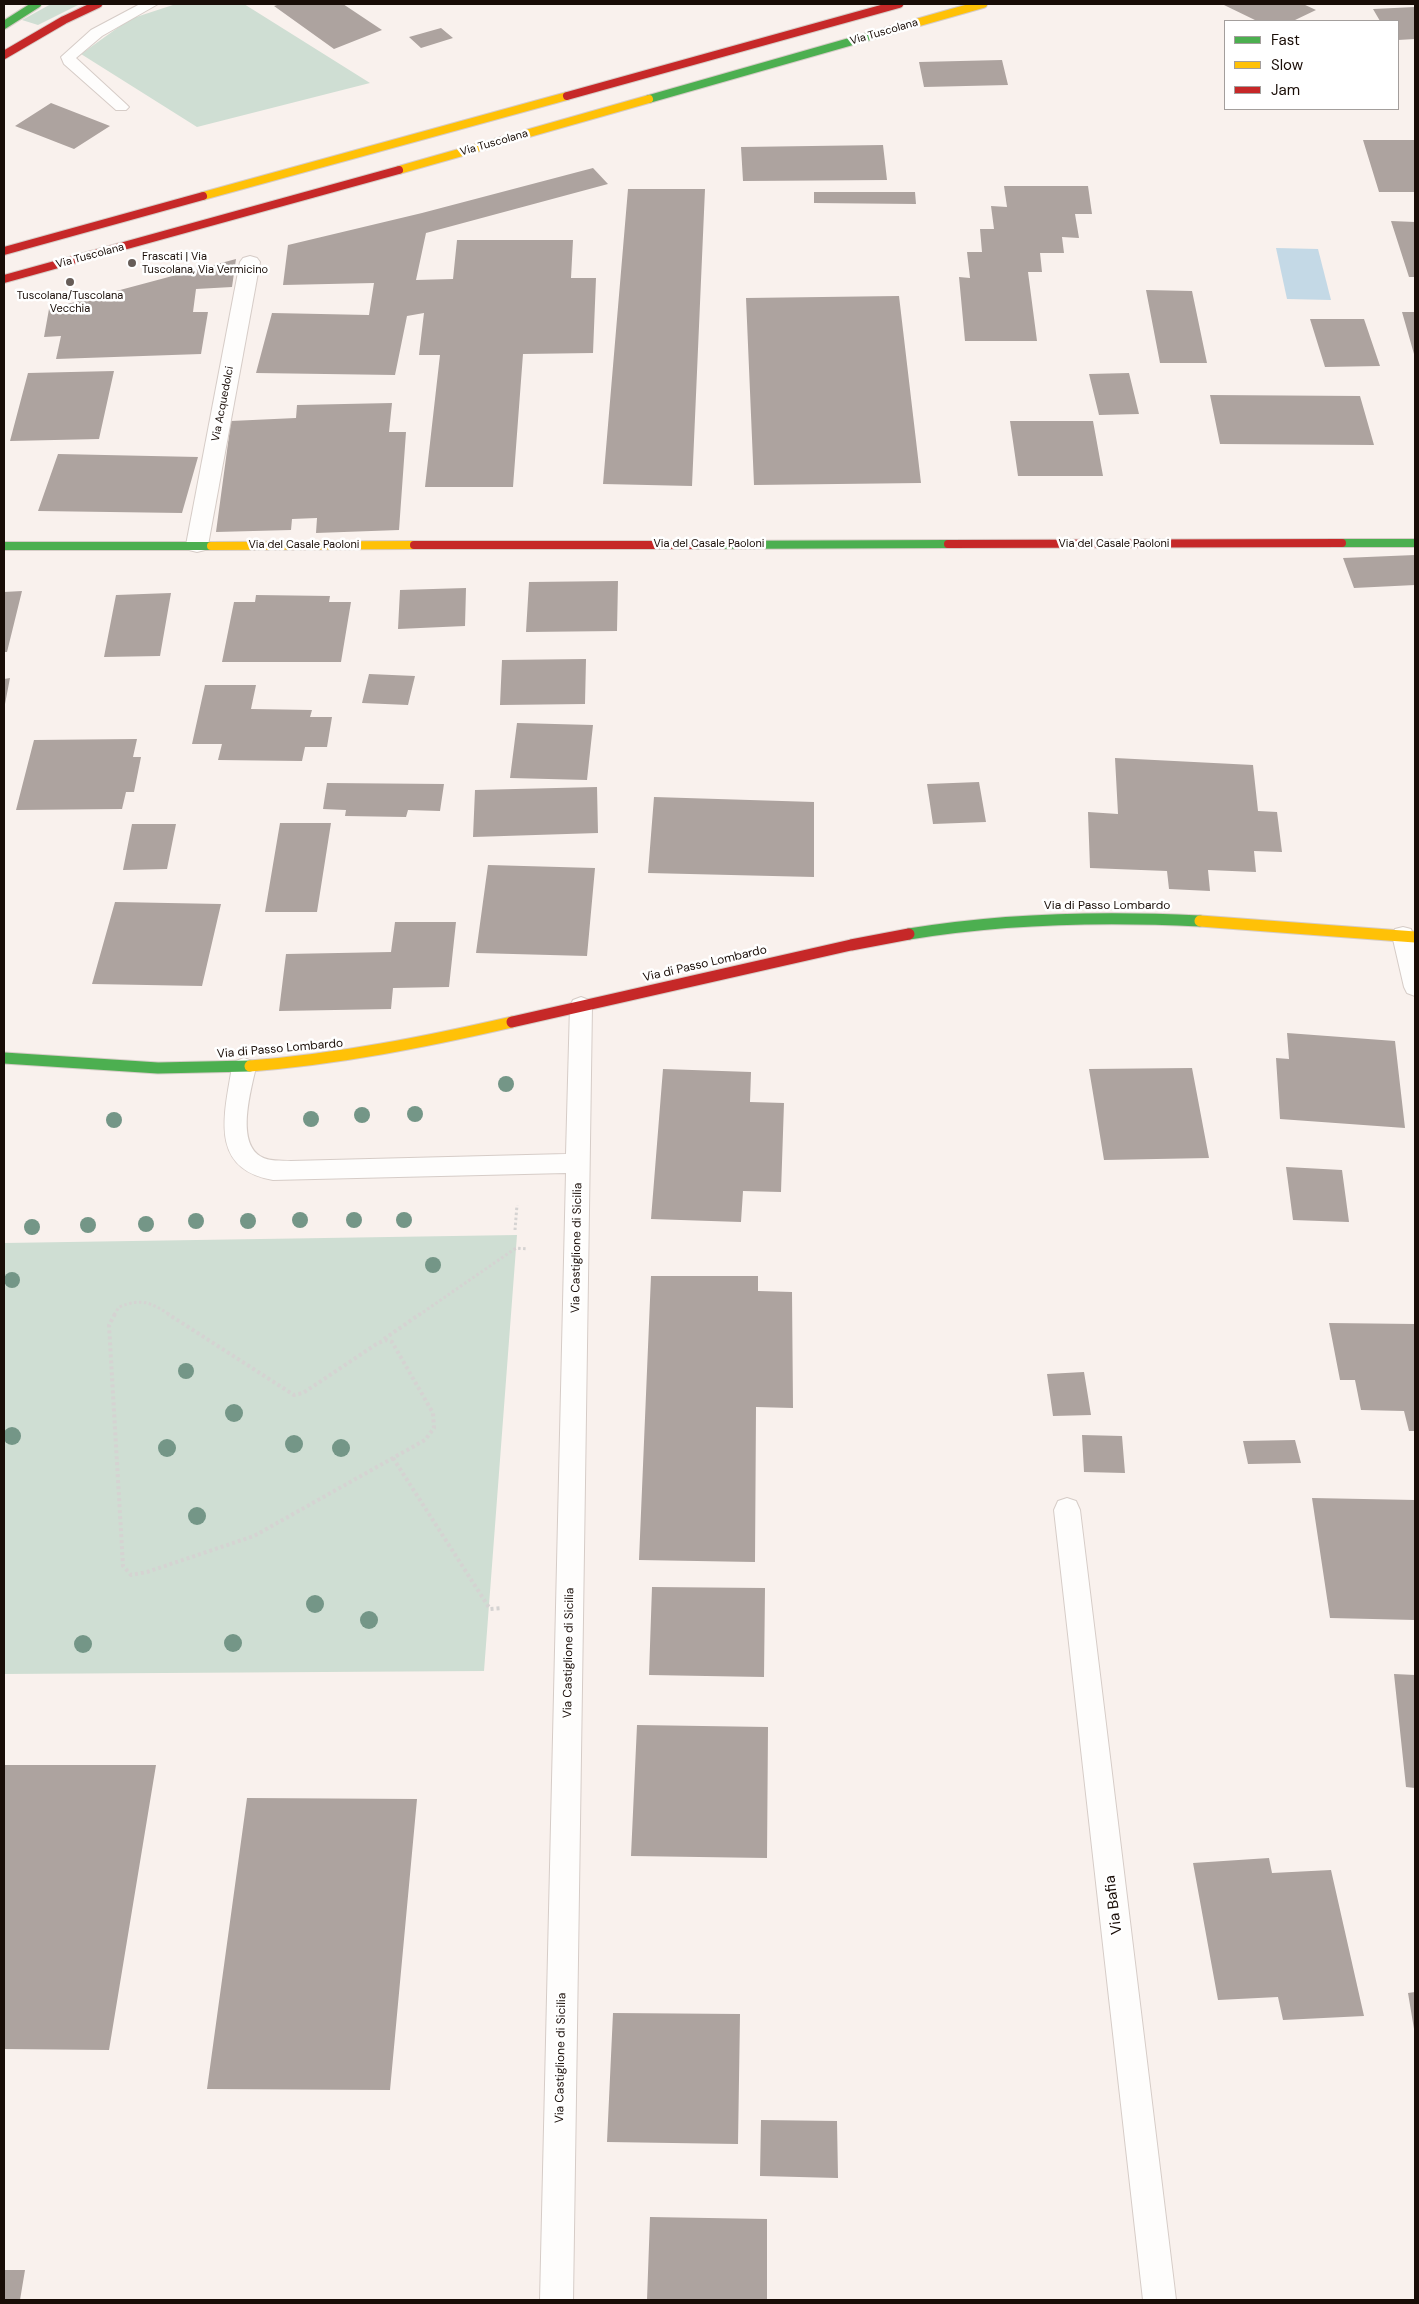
<!DOCTYPE html>
<html>
<head>
<meta charset="utf-8">
<style>
  body { margin:0 }
  #map { position:relative; width:1419px; height:2304px; overflow:hidden; background:#f9f1ed; font-family:"DM Sans",sans-serif }
  canvas { display:block }
  .frame { position:absolute; inset:0; border:5px solid #190d07; pointer-events:none }
  .legend { position:absolute; left:1224px; top:20px; width:175px; height:90px; box-sizing:border-box; background:#fff; border:1px solid #a39e9c; margin:0; padding:6px 9px; list-style:none; font-size:15px; color:#190d07 }
  .legend li { display:flex; align-items:center; gap:10px; height:25px }
  .legend b { width:25px; border:1px solid #a39e9c }
</style>
</head>
<body>
<div id="map">
<canvas width="1419" height="2304"></canvas>
<div class="frame"></div>
<ul class="legend">
<li><b style="height:6px;background:#4caf50"></b>Fast</li>
<li><b style="height:6px;background:#ffc107"></b>Slow</li>
<li><b style="height:6px;background:#c62828"></b>Jam</li>
</ul>
</div>
<script>
const ctx = document.querySelector('canvas').getContext('2d');
ctx.lineJoin = 'round';
function fill(path, color) { ctx.fillStyle = color; ctx.fill(path, 'evenodd'); }
function trace(path, color, width, dash) { ctx.strokeStyle = color; ctx.lineWidth = width; ctx.lineCap = dash ? 'butt' : 'round'; ctx.setLineDash(dash || []); ctx.stroke(path); }
function label(font, color, halo, rows, align = 'center') {
  ctx.font = font + ' "DM Sans",sans-serif'; ctx.lineWidth = 5; ctx.setLineDash([]); ctx.textBaseline = 'middle'; ctx.strokeStyle = halo; ctx.fillStyle = color; for (const [text, x, y, turn = 0] of rows) {
    ctx.save(); ctx.translate(x, y); ctx.rotate((+turn || 0) * Math.PI / 180); ctx.textAlign = isNaN(turn) ? turn : align; if (halo) ctx.strokeText(text, 0, 0); ctx.fillText(text, 0, 0); ctx.restore();
  }
}
fill(new Path2D(`
  M51 4H80L38 25 22 20Z
  M176 4H244L370 83 197 127 81 54 130 19Z
  M517 1235 484 1671 4 1674V1243Z`), '#cfded3');
fill(new Path2D(`
  M1276 248 1318 249 1331 300 1287 299Z`), '#c4d9e6');
fill(new Path2D(`
  M280 4H343L382 30 334 49 274 6Z
  M1227 4H1303L1316 10 1293 21H1257L1224 5Z
  M1415 7V39L1398 40V21H1380L1373 9Z
  M441 28 453 38 421 48 409 37Z
  M1002 60 1008 85 924 87 919 62Z
  M51 103 110 126 74 149 15 126Z
  M1363 140H1415V192H1379Z
  M883 145 887 180 743 181 741 147Z
  M593 168 608 184 426 233 416 280 453 279 457 240H573L571 278H596L593 353 523 354 513 487H425L440 355H419L424 313 407 316 395 375 256 373 272 313 369 315 374 283 283 285 288 245 422 213Z
  M1004 186H1088L1092 214H1075L1079 238 1062 237 1064 253H1040L1042 272H1028L1037 341H965L959 277 970 278 967 252H982L980 229H994L991 206 1007 207Z
  M628 189H705L692 486 603 484Z
  M814 192H915L916 204 814 203Z
  M1391 221 1415 222V277H1409Z
  M236 259 232 287 196 289 193 312H208L201 354 56 359 61 336 44 337 49 309Z
  M1146 290 1192 291 1207 363H1160Z
  M899 296 921 483 754 485 746 298Z
  M1402 312H1415V354H1414Z
  M1310 319H1364L1380 366 1325 367Z
  M114 371 99 439 10 441 28 373Z
  M1129 373 1139 414 1099 415 1089 374Z
  M1210 395 1360 396 1374 445 1220 444Z
  M392 403 389 432H406L399 530 316 533 317 518 292 519 291 530 216 532 231 421 296 418 297 405Z
  M1010 421H1093L1103 476H1018Z
  M58 454 198 457 182 513 38 511Z
  M1415 555V585L1354 588 1343 558Z
  M618 581 617 631 526 632 529 582Z
  M466 588 465 626 398 629 400 590Z
  M22 591 7 652H4V592Z
  M171 593 160 656 104 657 116 595Z
  M256 595 330 596 329 602H351L341 662H222L234 602H255Z
  M586 659 585 704 500 705 502 660Z
  M369 674 415 676 408 705 362 703Z
  M10 678 5 704 4 703V679Z
  M205 685H256L251 709 312 710 310 717H332L327 747H305L302 761 218 760 222 744H192Z
  M517 723 593 725 587 780 510 778Z
  M137 739 133 757H141L134 792H126L122 809 16 810 34 740Z
  M1115 758 1253 765 1258 811 1277 812 1282 852 1254 851 1256 872 1208 870 1210 891 1169 889 1167 871 1090 868 1088 812 1118 814Z
  M979 782 986 822 933 824 927 784Z
  M327 783 444 784 440 811 408 810 406 817 345 816 346 810 323 809Z
  M597 787 598 833 473 837 475 790Z
  M654 797 814 802V877L648 873Z
  M280 823H331L317 912H265Z
  M132 824H176L167 869 123 870Z
  M488 865 595 868 587 956 476 953Z
  M115 902 221 904 202 986 92 984Z
  M395 922H456L449 987 393 988 391 1009 279 1011 286 954 391 952Z
  M1287 1033 1395 1041 1405 1128 1280 1119 1276 1058 1289 1059Z
  M1192 1068 1209 1158 1104 1160 1089 1069Z
  M663 1069 751 1072 750 1102 784 1103 781 1192 743 1191 741 1222 651 1219Z
  M1286 1167 1342 1170 1349 1222 1293 1220Z
  M651 1276H758V1291L792 1292 793 1408 756 1407 755 1562 639 1560Z
  M1329 1323 1415 1324V1431H1409L1404 1411 1361 1410 1355 1380H1340Z
  M1084 1372 1091 1415 1053 1416 1047 1374Z
  M1082 1435 1122 1436 1125 1473 1084 1472Z
  M1295 1440 1301 1463 1248 1464 1243 1441Z
  M1312 1498 1415 1500V1620L1330 1618Z
  M652 1587 765 1588 764 1677 649 1675Z
  M1394 1674 1415 1675V1788L1406 1787Z
  M637 1725 768 1727 767 1858 631 1856Z
  M4 1765H156L109 2050 4 2049Z
  M247 1798 417 1799 390 2090 207 2089Z
  M1269 1858 1272 1873 1331 1870 1364 2016 1283 2020 1278 1997 1218 2000 1193 1863Z
  M1415 1992V2029H1414L1408 1993Z
  M613 2013 740 2014 738 2144 607 2142Z
  M761 2120 837 2121 838 2178 760 2176Z
  M650 2217 767 2219V2300H647Z
  M4 2270H25L20 2300H4Z`), '#ada39f');
const lane = new Path2D(`
  M140 4H158L102 36 76 58 126 104 129 107 126 110H116L64 64 61 57 91 30Z
  M1403 927 1411 929 1415 940V996L1407 993 1404 987 1392 935 1395 929Z
  M581 997 589 1000 592 1006 573 2300H540L566 1173 273 1180C209 1169 224 1115 232 1067L236 1061 244 1058 252 1061 256 1067C251 1090 236 1141 260 1156 269 1162 281 1160 291 1161L566 1154 570 1006 573 1000Z
  M1067 1498 1076 1501 1080 1510 1176 2300H1143L1054 1510 1058 1501Z`);
const street = new Path2D(`
  M250 256 257 258 260 262 208 545 205 550 197 552 189 550 186 545 240 262 243 258Z`);
const fastFar1 = new Path2D(`
  M4 25 37 4
  M649 99 909 25
  M1342 543H1415
  M693 545 948 544
  M4 546H211`);
const fast = new Path2D(`
  M909 934C1006 918 1102 916 1200 921
  M4 1058 158 1068 250 1066`);
const slowFar1 = new Path2D(`
  M909 25 983 4
  M399 170 649 99
  M203 196 567 96
  M211 546 414 545`);
const slow = new Path2D(`
  M1200 921 1415 937
  M250 1066C339 1059 425 1042 512 1022`);
const jamFar1 = new Path2D(`
  M4 55 64 20 98 4
  M567 96 899 4
  M4 251 203 196
  M4 279 399 170
  M948 544 1342 543
  M414 545H693`);
const jam = new Path2D(`
  M512 1022 851 945 909 934`);
trace(lane, '#d6ccc7', 2);
trace(street, '#d6ccc7', 2);
trace(fastFar1, '#d6ccc7', 10);
trace(fast, '#d6ccc7', 13);
trace(slowFar1, '#d6ccc7', 10);
trace(slow, '#d6ccc7', 13);
trace(jamFar1, '#d6ccc7', 10);
trace(jam, '#d6ccc7', 13);
trace(new Path2D(`
  M515 1230 517 1205
  M114 1315 119 1307C142 1298 150 1302 170 1315
  M419 1315 516 1248 528 1249`), '#d5d3d2', 3, [2.5, 2.5]);
trace(new Path2D(`
  M115 1314 109 1325 123 1566 131 1575 147 1572 254 1536 425 1440 434 1428 433 1413 392 1342 386 1340 378 1343 303 1393 294 1395 168 1314
  M384 1339 420 1314
  M393 1458 490 1609 502 1608`), '#d5d3d2', 4, [3, 3]);
fill(lane, '#fefdfc');
fill(street, '#fefdfc');
trace(fastFar1, '#4caf50', 8);
trace(fast, '#4caf50', 11);
trace(slowFar1, '#ffc107', 8);
trace(slow, '#ffc107', 11);
trace(jamFar1, '#c62828', 8);
trace(jam, '#c62828', 11);
ctx.fillStyle = '#749687';
for (const [x, y, r] of [
  [506,1084,8],
  [415,1114,8],
  [362,1115,8],
  [311,1119,8],
  [114,1120,8],
  [300,1220,8],
  [354,1220,8],
  [404,1220,8],
  [196,1221,8],
  [248,1221,8],
  [146,1224,8],
  [88,1225,8],
  [32,1227,8],
  [433,1265,8],
  [12,1280,8],
  [186,1371,8],
  [234,1413,9],
  [12,1436,9],
  [294,1444,9],
  [167,1448,9],
  [341,1448,9],
  [197,1516,9],
  [315,1604,9],
  [369,1620,9],
  [233,1643,9],
  [83,1644,9]
]) { ctx.beginPath(); ctx.arc(x, y, r, 0, 2 * Math.PI); ctx.fill(); }
for (const [x, y, r, color] of [
  [132,263,5,"#675d58"],
  [70,282,5,"#675d58"]
]) { const dot = new Path2D(); dot.arc(x, y, r, 0, 2 * Math.PI); ctx.fillStyle = color; ctx.fill(dot); trace(dot, '#fff', 2); }
label('11px', '#190d07', '#fff', [
  ["Via Tuscolana",884,32,-16],
  ["Via Tuscolana",494,143,-16],
  ["Via Tuscolana",90,256,-15],
  ["Via Acquedolci",223,404,-79],
  ["Via del Casale Paoloni",709,544],
  ["Via del Casale Paoloni",1114,544],
  ["Via del Casale Paoloni",304,545]
]);
label('11px', '#190d07', '#fff', [
  ["Frascati | Via",142,257],
  ["Tuscolana, Via Vermicino",142,270],
  ["Tuscolana/Tuscolana",70,296,"center"],
  ["Vecchia",70,309,"center"]
], 'left');
label('12px', '#190d07', '#fff', [
  ["Via di Passo Lombardo",1107,906],
  ["Via di Passo Lombardo",705,964,-13],
  ["Via di Passo Lombardo",280,1049,-5],
  ["Via Castiglione di Sicilia",577,1248,-89],
  ["Via Castiglione di Sicilia",569,1653,-89],
  ["Via Castiglione di Sicilia",561,2058,-89]
]);
label('15px', '#190d07', '#fff', [
  ["Via Bafia",1114,1905,-97]
]);
</script>
</body>
</html>
